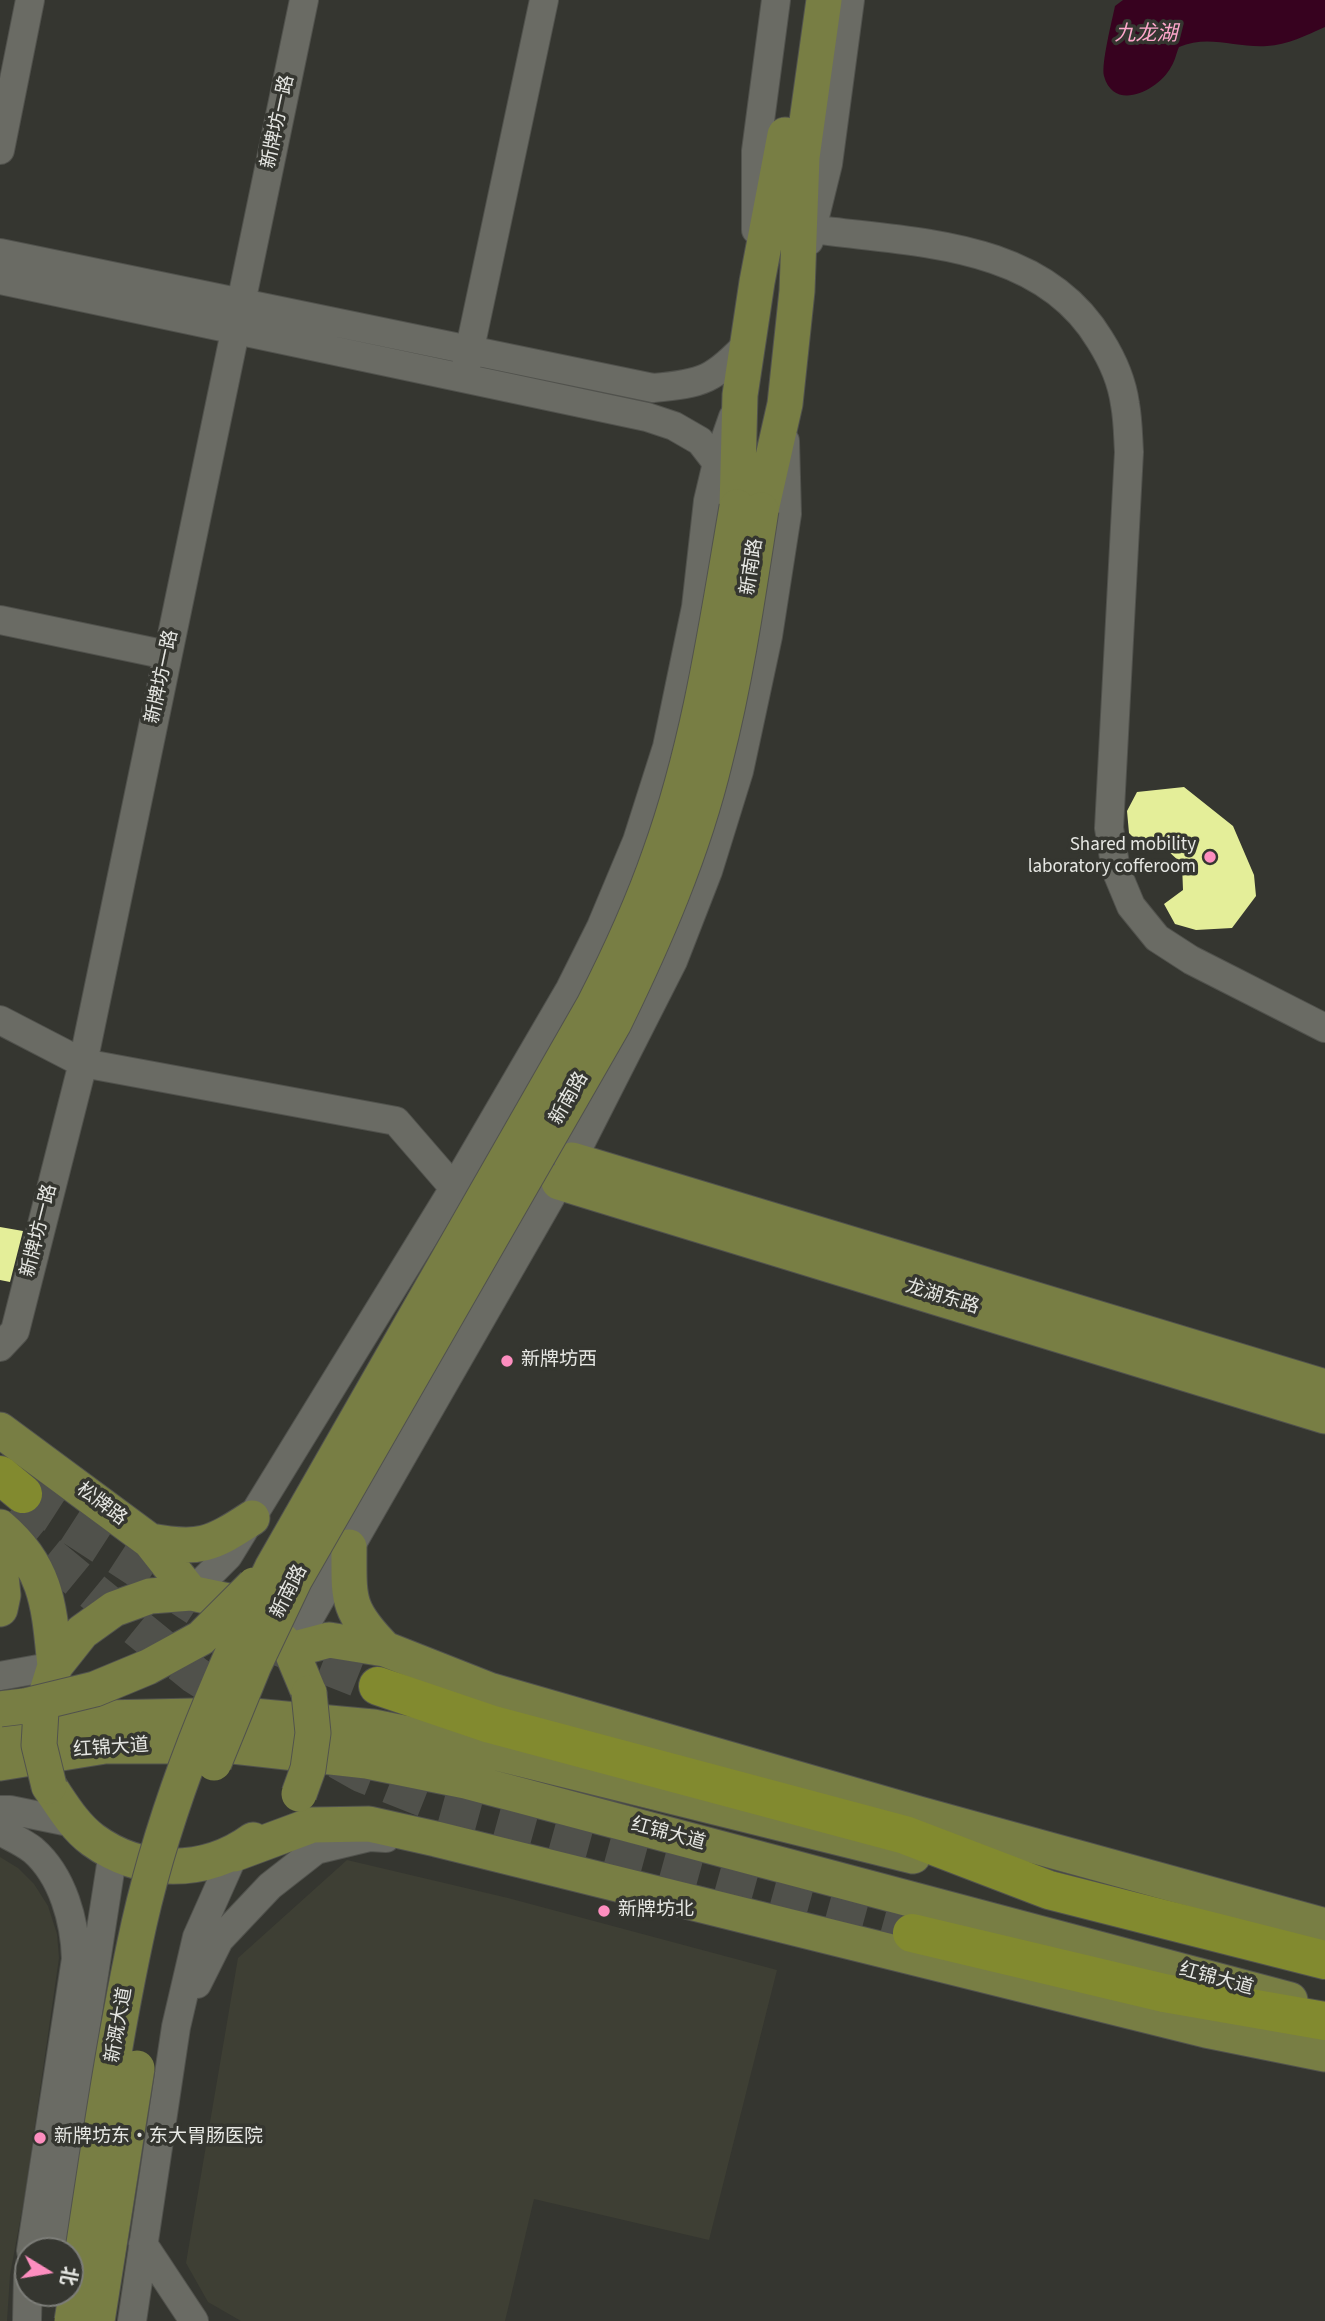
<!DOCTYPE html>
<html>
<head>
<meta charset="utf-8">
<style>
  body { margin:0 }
  #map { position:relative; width:1325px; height:2321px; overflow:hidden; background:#353630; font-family:"Source Sans 3","Noto Sans SC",sans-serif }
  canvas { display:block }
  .north { position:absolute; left:14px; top:2237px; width:70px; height:70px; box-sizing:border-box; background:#353630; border:2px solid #7c7d78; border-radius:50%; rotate:101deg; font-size:19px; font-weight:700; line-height:28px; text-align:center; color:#e6e7e3 }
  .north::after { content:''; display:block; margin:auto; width:24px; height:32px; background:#fd8ebf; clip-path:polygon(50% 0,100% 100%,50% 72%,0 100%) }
</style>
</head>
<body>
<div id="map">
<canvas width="1325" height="2321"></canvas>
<div class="north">北</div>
</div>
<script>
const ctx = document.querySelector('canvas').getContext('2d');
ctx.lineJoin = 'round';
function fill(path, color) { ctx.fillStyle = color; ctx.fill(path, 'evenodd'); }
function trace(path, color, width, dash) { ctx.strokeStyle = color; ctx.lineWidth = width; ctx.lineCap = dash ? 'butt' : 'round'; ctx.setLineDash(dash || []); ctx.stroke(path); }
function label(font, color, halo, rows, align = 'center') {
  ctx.font = font + ' "Source Sans 3","Noto Sans SC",sans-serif'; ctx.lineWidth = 7; ctx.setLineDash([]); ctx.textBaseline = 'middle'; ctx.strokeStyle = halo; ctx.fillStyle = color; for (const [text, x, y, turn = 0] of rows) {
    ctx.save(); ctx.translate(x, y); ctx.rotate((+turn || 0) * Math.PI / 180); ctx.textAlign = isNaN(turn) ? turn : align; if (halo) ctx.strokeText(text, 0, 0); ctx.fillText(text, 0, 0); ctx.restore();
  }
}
fill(new Path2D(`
  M0 1857 18 1868 34 1884 48 1906 57 1934 59 1958 25 2194 10 2275 7 2321H0Z
  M347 1860 508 1898 777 1970 709 2240 534 2199 505 2321H241L208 2302 186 2263 238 1958Z`), '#3e3f34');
fill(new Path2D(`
  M1123 0H1325V27C1307 35 1287 45 1267 46 1236 48 1208 34 1179 47 1176 54 1175 61 1171 67 1159 90 1114 113 1104 76 1101 64 1112 21 1115 6Z`), '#37021f');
fill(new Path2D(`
  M1184 787 1233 826 1254 875 1256 896 1232 928 1196 930 1175 924 1164 904 1183 890 1182 864 1166 849 1140 844 1129 833 1127 811 1137 792Z
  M0 1227 23 1231 10 1282 0 1280Z`), '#e4ee99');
trace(new Path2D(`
  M23 1494 197 1607
  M4 1519 195 1675 247 1708
  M269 1643 378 1686
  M338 1760 361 1773 434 1802 912 1933`), '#50514b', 38, [38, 19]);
const minor = new Path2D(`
  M0 150 30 0
  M812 229C913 243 1041 241 1100 340 1112 359 1122 382 1125 404 1128 420 1128 436 1129 452L1109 828 1116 870 1131 906 1157 938 1191 960 1325 1028
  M756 230V151L776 0
  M809 241 828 164 850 0
  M0 253 653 388C703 384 715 379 749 342
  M0 280 647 417 674 426 700 441 717 463
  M466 367 544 0
  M0 620 167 655
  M0 1020 83 1063 396 1121 454 1188
  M0 1347 15 1331 83 1063 304 0
  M191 1593 228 1556 454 1188 570 989 601 927 637 841 667 747 696 607 708 501 717 463 733 417
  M291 1650 572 1160 673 961 708 871 739 771 768 636 787 514 785 441
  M0 1676 55 1666
  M0 1810H10L74 1823
  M0 1831C11 1837 23 1842 33 1850 63 1876 75 1922 76 1959L31 2251
  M197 1984 219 1940 270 1886 316 1850 370 1837 386 1838
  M143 2244 194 2321
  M51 2251 113 1852
  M27 2321 28 2277
  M132 2321 176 2027 197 1937 234 1854`);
const major = new Path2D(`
  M737 507 740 395 757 282 785 135
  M761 510 785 404 797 291 802 157 824 0
  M572 1160 1325 1387
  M559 1182 1325 1416
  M0 1430 150 1541 191 1593
  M0 1527C48 1568 49 1607 55 1666
  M150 1541C199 1550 211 1545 252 1518
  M349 1547C349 1600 346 1609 385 1649
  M0 1567 3 1595 0 1609
  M291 1650 329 1640 385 1649 489 1690 919 1814 1325 1926
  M41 1711 55 1666 82 1632 114 1609 150 1596 191 1593 229 1601 258 1616 291 1650 309 1693
  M0 1733 103 1718 242 1715 373 1727 473 1747 913 1856
  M0 1763 105 1746H233L367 1761 466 1781 1290 2000
  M49 1786C62 1805 74 1826 93 1840 141 1875 205 1875 253 1840
  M234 1854 312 1825 369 1824 436 1839 1206 2030 1325 2054`);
const highway = new Path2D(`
  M0 1475 23 1494
  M378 1686 490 1724 905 1835 1049 1890 1325 1960
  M912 1933 1164 1993 1325 2021`);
trace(minor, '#51524d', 30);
trace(major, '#51524d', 37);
trace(highway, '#51524d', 40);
trace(minor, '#6a6b64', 28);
trace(major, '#787e44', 35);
trace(highway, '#828a2f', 38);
const majorBridge = new Path2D(`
  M0 1709 25 1706 95 1689 148 1667 201 1638 254 1585
  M41 1711 39 1745 49 1786
  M214 1763 254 1665 295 1579 614 1023C655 939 693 852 715 760 736 678 748 594 761 510
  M299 1794 308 1769 313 1733 309 1693
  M72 2321C93 2189 110 2055 139 1924 167 1800 217 1682 272 1568L594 1005C619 956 642 906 660 854 700 743 717 623 737 507
  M97 2321 137 2068`);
trace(majorBridge, '#51524d', 37, []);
trace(majorBridge, '#787e44', 35);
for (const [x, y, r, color] of [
  [1210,857,7,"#fd8ebf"],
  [507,1361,7,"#fd8ebf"],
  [604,1911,7,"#fd8ebf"],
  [40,2138,7,"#fd8ebf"]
]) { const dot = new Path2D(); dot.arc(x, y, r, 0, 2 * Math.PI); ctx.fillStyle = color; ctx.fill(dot); trace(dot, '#353630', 2.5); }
label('19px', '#e6e7e3', '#353630', [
  ["新牌坊一路",279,122,-78],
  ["新南路",753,567,-81],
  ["新牌坊一路",163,677,-78],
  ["新南路",570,1099,-60],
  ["新牌坊一路",40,1231,-76],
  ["龙湖东路",942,1298,17],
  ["松牌路",101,1505,37],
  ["新南路",290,1592,-63],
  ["红锦大道",111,1749,-4],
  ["红锦大道",668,1835,15],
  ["红锦大道",1216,1980,15],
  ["新溉大道",120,2025,-80]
]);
label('19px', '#e6e7e3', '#353630', [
  ["Shared mobility",1196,846,"right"],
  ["laboratory cofferoom",1196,868,"right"],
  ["新牌坊西",521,1361],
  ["新牌坊北",618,1911],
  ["新牌坊东‧东大胃肠医院",54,2138]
], 'left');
label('italic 21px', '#fea7cb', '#353630', [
  ["九龙湖",1146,35]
]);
</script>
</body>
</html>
